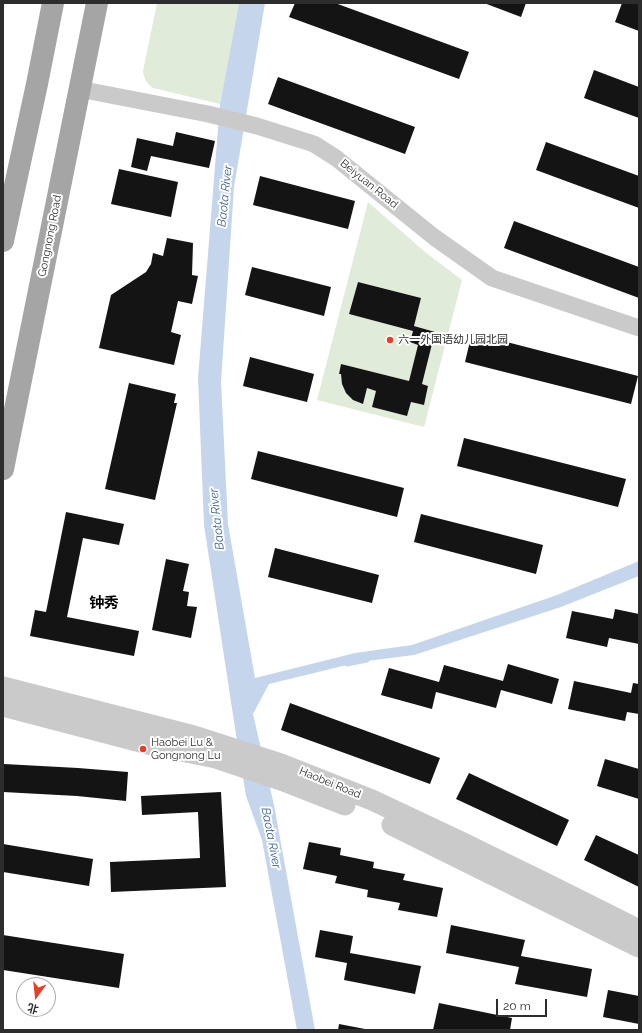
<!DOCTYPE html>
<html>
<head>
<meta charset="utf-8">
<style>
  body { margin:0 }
  #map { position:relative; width:642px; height:1033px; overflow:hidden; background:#fff; font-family:Raleway,"Noto Sans SC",sans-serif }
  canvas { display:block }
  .frame { position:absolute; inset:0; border:4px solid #2d2d2d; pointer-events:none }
  .north { position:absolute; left:16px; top:977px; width:40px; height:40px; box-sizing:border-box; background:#fff; border:1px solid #ababab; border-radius:50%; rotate:195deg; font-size:11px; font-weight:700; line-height:16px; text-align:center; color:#2d2d2d }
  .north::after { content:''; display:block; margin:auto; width:14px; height:18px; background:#ea3d29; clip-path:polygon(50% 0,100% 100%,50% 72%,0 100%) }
  .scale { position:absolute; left:496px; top:999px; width:51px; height:18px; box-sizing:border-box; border:2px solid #2d2d2d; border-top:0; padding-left:5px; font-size:12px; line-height:14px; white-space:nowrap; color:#2d2d2d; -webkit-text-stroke:3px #fff; paint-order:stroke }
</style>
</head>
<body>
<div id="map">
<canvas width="642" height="1033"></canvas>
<div class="frame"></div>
<div class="north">北</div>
<div class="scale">20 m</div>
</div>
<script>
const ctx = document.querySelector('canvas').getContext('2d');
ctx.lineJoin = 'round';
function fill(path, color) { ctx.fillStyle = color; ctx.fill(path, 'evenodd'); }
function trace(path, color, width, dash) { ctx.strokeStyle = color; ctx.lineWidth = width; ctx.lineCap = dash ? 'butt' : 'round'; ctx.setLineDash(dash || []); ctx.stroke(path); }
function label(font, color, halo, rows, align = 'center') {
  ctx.font = font + ' Raleway,"Noto Sans SC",sans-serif'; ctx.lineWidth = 4; ctx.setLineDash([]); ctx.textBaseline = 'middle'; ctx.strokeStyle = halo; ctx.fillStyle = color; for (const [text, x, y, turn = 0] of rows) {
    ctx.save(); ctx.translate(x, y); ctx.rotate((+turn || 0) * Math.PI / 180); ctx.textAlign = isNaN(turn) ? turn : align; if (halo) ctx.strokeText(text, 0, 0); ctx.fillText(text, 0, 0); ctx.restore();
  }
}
fill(new Path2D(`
  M157 3H239L220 104 153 88C146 83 144 79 143 71Z
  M368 202 425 252 462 280 424 427 317 400ZM358 282 421 298 414 326 435 332 422 384 428 386 424 405 411 402 407 416 372 407 376 391 367 388 362 404C347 397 343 391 341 374H339L341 364 409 381 418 345 410 342 413 331 349 314Z`), '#e0ebda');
fill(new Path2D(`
  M239 3H265L234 187 221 382 228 524 255 678 355 653 412 645 557 595 639 561V576L561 607 414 655 359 662 269 684 253 714 274 805 315 1030H297L262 840 246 796 235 728 204 525 198 378 220 104Z`), '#c5d6ec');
trace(new Path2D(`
  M347 664 367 660`), '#c5d6ec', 5);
fill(new Path2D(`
  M295 3H335L469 52 459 79 289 17Z
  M484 3H526L521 17Z
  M622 3H639V31L615 22Z
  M594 70 639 87V118L584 98Z
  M278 77 415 127 405 154 268 104Z
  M176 132 215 141 209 168 151 156 147 171 131 167 137 138 173 146Z
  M546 142 639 176V208L536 170Z
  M119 169 178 182 171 217 111 204Z
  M260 176 355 201 348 229 253 205Z
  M514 221 639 267V298L504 248Z
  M167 238 193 243 192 275 198 276 192 304 178 301 171 332 181 335 174 365 99 348 111 295 146 272 151 264 153 253 163 256Z
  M252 267 331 287 324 316 245 295Z
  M358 282 421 298 414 326 435 332 422 384 428 386 424 405 411 402 407 416 372 407 376 391 367 388 363 404 353 400 346 393 342 384 341 374H339L341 364 409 381 418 345 410 342 413 331 349 314Z
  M472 333 638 376 631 404 465 362Z
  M250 357 314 374 307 402 243 386Z
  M129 383 176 394 174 403H177L155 500 105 489Z
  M464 438 626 479 618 507 457 466Z
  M258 451 404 488 397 517 251 479Z
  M66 512 124 524 119 545 83 538 67 617 139 631 134 656 30 636 35 610 46 612Z
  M421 514 543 545 536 574 414 542Z
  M275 548 379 575 372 603 268 577Z
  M166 559 189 564 183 591 189 592 187 606 197 607 191 638 152 630Z
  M615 609 639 614V644L609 638 607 647 566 638 572 611 613 619Z
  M508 664 559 679 552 704 501 690 496 708 436 692 432 709 381 695 389 668 439 682 444 665 503 681Z
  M574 681 631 693 633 683 639 684V714L627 712 625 721 568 709Z
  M290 703 440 758 430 784 281 730Z
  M605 759 639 769V799L597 786Z
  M4 764 78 768 128 772 126 801 77 796 3 792Z
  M469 773 569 820 557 846 456 799Z
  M221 792 226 887 111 892 110 862 200 858 198 812 142 815 141 796Z
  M596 835 639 855V887L584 860Z
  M309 842 341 848 340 855 374 862 373 868 405 874 403 880 443 888 437 917 398 910 400 903 367 897 368 890 335 883 337 876 303 869Z
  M3 844 93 859 89 886 3 872Z
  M451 925 525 940 521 956 592 969 587 997 515 984 519 967 446 953Z
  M320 930 353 936 350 953 421 966 415 994 344 980 347 963 315 957Z
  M3 935 124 954 119 988 3 970Z
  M608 990 639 996V1024L603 1017Z
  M439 1003 512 1018 510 1030H433Z
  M339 1024 365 1029V1030H338Z`), '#141414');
trace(new Path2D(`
  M79 89 208 114 257 126 314 144 336 158 434 237 492 278 639 328`), '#cacaca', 17);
trace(new Path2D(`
  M3 687 194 736 281 764 372 800 459 841 551 886 639 930
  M3 706 156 746 216 758 281 780 345 805
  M392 825 639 947`), '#cacaca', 21);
trace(new Path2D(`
  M3 241 37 84 53 3
  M3 469 97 3`), '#a5a5a5', 22);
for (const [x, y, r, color] of [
  [390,340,4,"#ea3d29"],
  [143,749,4,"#ea3d29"]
]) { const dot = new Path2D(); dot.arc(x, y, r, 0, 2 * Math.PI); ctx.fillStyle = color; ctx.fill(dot); trace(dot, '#fff', 1.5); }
label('11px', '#2d2d2d', '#fff', [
  ["Beiyuan Road",369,184,39],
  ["Gongnong Road",50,236,-79],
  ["Haobei Road",330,783,22]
]);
label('11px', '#2d2d2d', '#fff', [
  ["六一外国语幼儿园北园",398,340],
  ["Haobei Lu &",151,743],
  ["Gongnong Lu",151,756]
], 'left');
label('italic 12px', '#395f91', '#fff', [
  ["Baota River",225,196,-84],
  ["Baota River",217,519,-96],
  ["Baota River",271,838,79]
]);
label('bold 15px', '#000', '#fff', [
  ["钟秀",104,603]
]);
</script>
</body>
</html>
